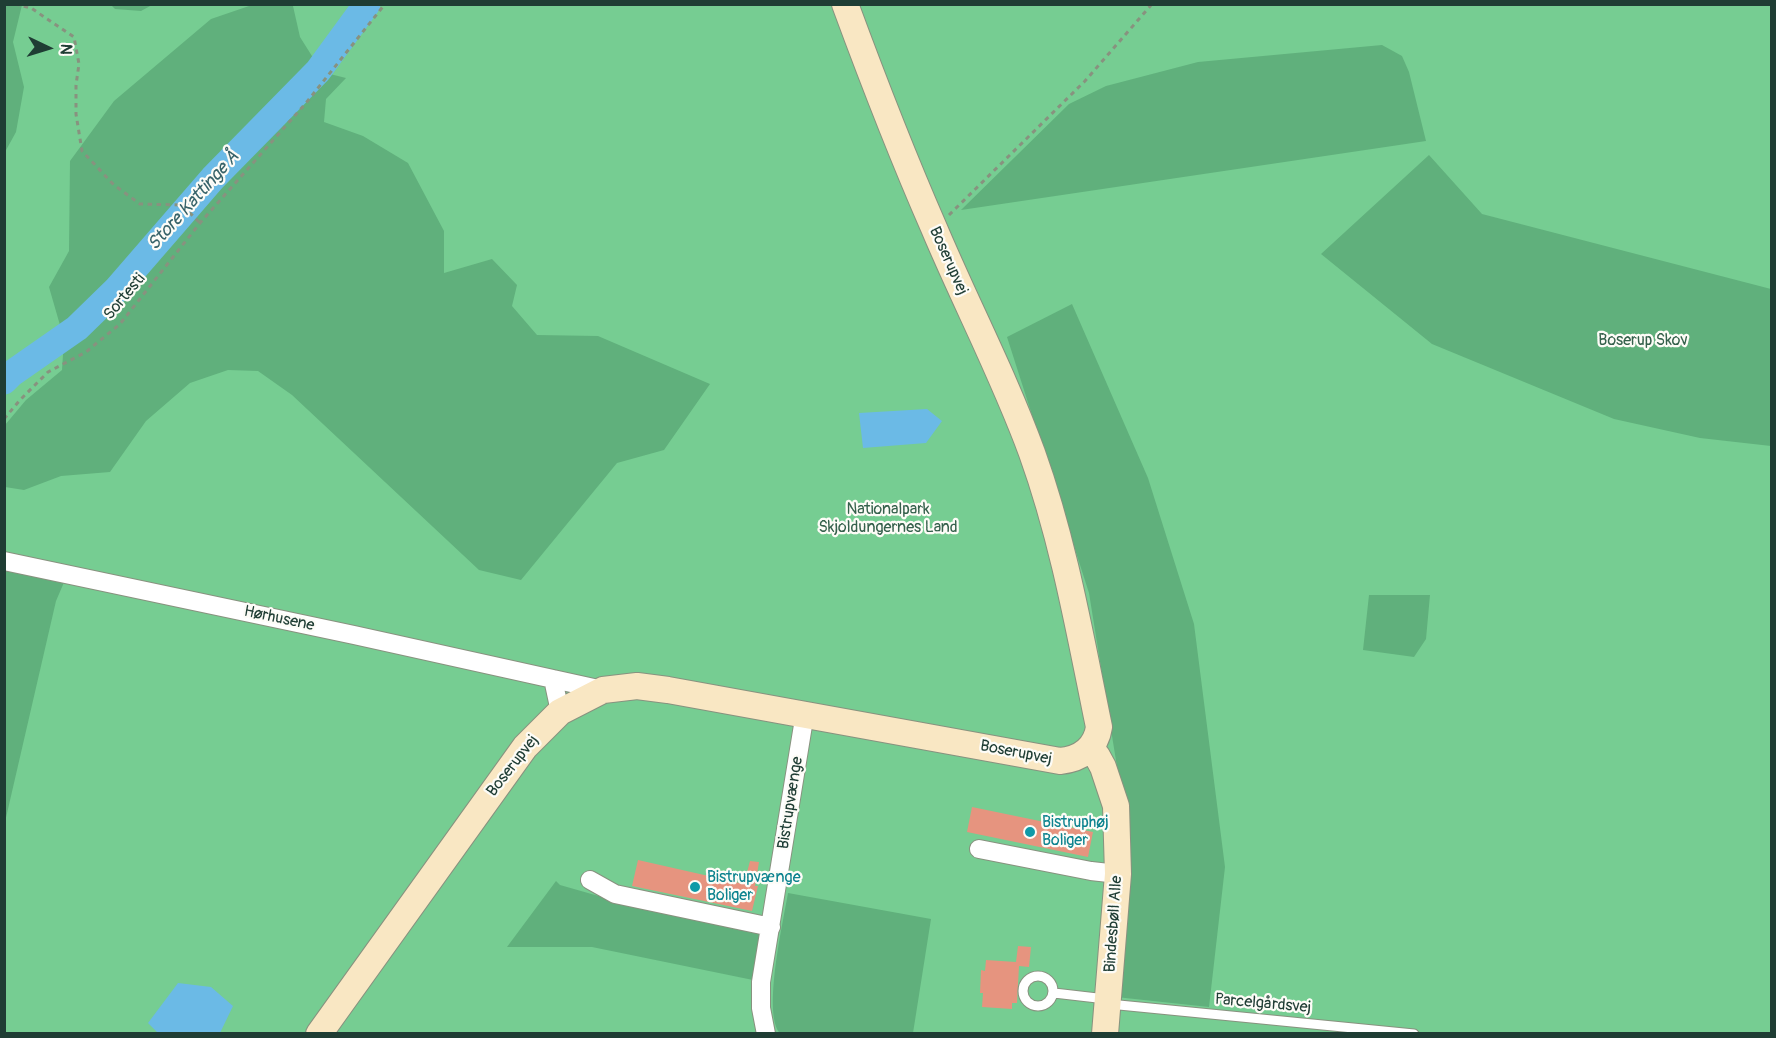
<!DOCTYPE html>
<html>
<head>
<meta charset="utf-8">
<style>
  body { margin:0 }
  #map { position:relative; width:1776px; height:1038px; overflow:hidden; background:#f1e6ca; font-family:Pangolin,sans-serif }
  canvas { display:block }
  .frame { position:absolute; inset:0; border:6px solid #1f3d34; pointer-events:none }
  .north { position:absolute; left:18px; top:18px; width:60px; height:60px; -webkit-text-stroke:4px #fdfcf7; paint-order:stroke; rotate:94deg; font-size:16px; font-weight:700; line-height:24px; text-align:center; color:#1f3d34 }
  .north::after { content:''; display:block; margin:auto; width:21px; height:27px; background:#1f3d34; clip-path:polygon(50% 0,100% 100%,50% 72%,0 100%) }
</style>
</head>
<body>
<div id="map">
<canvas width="1776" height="1038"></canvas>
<div class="frame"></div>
<div class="north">N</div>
</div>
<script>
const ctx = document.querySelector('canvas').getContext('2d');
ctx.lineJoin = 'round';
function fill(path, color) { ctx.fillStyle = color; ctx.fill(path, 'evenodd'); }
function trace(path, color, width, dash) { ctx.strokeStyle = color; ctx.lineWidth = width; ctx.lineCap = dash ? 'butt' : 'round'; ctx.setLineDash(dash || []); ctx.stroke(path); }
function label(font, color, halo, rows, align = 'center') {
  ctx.font = font + ' Pangolin,sans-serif'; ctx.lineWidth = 4.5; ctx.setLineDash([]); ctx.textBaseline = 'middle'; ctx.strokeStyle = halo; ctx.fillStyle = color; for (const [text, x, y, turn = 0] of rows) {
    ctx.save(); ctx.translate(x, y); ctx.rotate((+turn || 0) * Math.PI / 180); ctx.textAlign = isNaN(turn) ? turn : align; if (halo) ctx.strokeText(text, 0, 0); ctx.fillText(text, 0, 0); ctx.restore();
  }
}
fill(new Path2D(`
  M5 5H1771V1033L5 1034Z`), '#76cd92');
fill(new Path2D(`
  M5 4 22 5 13 42 24 87 16 132 5 152Z
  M111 5H152L141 11 115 9Z
  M252 5 293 6 300 37 322 72 346 78 326 99 324 122 363 136 408 163 444 231V273L492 259 517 285 512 306 537 335 598 336 710 384 664 450 617 463 521 580 479 570 292 395 258 371 228 370 190 383 146 421 110 472 61 476 24 490 5 487V425L26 400 62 370 64 339 49 287 69 251 70 161 114 101 211 19Z
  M1382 45 1402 56 1409 72 1426 141 961 210 1069 104 1106 86 1198 62Z
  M1429 155 1482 214 1771 289V446L1700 438 1614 419 1432 344 1321 254Z
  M1072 304 1148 478 1194 624 1225 867 1209 1007 1116 997 1118 773 1089 593 1007 337Z
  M5 570 65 580 56 601 5 822Z
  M1369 595H1430L1426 639 1414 657 1363 650Z
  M556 881 560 885 609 899 761 930 753 980 592 947H507Z
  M788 893 931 919 913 1033 781 1034C761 1017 784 918 788 893Z`), '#60b07c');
fill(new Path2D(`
  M927 409 942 421 926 443 863 448 859 413Z
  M178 983 211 987 233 1006 220 1033H158L148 1023Z`), '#6bbae6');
trace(new Path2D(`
  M4 381 11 374 77 328 116 290 213 178 318 71 367 4`), '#6bbae6', 27);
fill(new Path2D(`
  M972 807 1093 832 1088 857 967 832Z
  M638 860 744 884 750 861 759 862 755 886H758L752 911 632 886Z
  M1018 946 1031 947 1029 967 1019 966 1017 1003H1012V1009L982 1007 983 993H980L981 970 985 971 986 960 1016 962Z`), '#e6947f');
const lane = new Path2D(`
  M1023 991a15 15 0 1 1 30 0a15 15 0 1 1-30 0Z
  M1054 993 1106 999
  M1109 1004 1414 1034`);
const street = new Path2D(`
  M4 561 354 635 553 679 560 712
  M553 679 603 690
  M979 849 1091 871 1118 874
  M590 880 615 894 771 927
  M766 1034 761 1008V982L805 713`);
const secondary = new Path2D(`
  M1090 749 1097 756 1103 767 1116 806 1118 874 1105 1034
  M319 1034 525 747 560 712 603 690 637 686 668 690 1060 761C1081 759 1096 748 1099 727 1080 635 1064 542 1032 453 1004 376 966 304 934 228 902 155 873 80 845 4`);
trace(lane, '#88927f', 11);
trace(street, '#88927f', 20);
trace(secondary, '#88927f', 28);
trace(new Path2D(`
  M15 4 31 8 74 37 79 64 76 85V114L82 151 114 185 140 204 182 205 200 223
  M949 215 1085 81 1152 4
  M4 419 20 400 48 372 86 352 120 324 200 223 306 103 385 4`), '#88927f', 3, [4.5, 4.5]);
trace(lane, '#fff', 9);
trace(street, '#fff', 18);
trace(secondary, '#f9e7c3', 26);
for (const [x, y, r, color] of [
  [1030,832,6,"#0f9aa8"],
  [695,887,6,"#0f9aa8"]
]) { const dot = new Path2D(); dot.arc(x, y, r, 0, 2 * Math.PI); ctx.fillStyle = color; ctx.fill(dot); trace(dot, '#fdfcf7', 2); }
label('16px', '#1f3d34', '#fdfcf7', [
  ["Boserupvej",948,261,66],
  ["Sortesti",125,297,-50],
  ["Hørhusene",279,619,12],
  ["Boserupvej",1016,753,11],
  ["Boserupvej",513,766,-52],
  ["Bistrupvænge",791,803,-81],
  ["Bindesbøll Alle",1114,924,-86],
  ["Parcelgårdsvej",1263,1004,5]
]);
label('16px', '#35614c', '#fdfcf7', [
  ["Boserup Skov",1643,341],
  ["Nationalpark",888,510],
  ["Skjoldungernes Land",888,528]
]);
label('16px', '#0d838f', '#fdfcf7', [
  ["Bistruphøj",1042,823],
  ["Boliger",1042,841],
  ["Bistrupvænge",707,878],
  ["Boliger",707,896]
], 'left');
label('italic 18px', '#366269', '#fdfcf7', [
  ["Store Kattinge Å",194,201,-48]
]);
</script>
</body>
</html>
